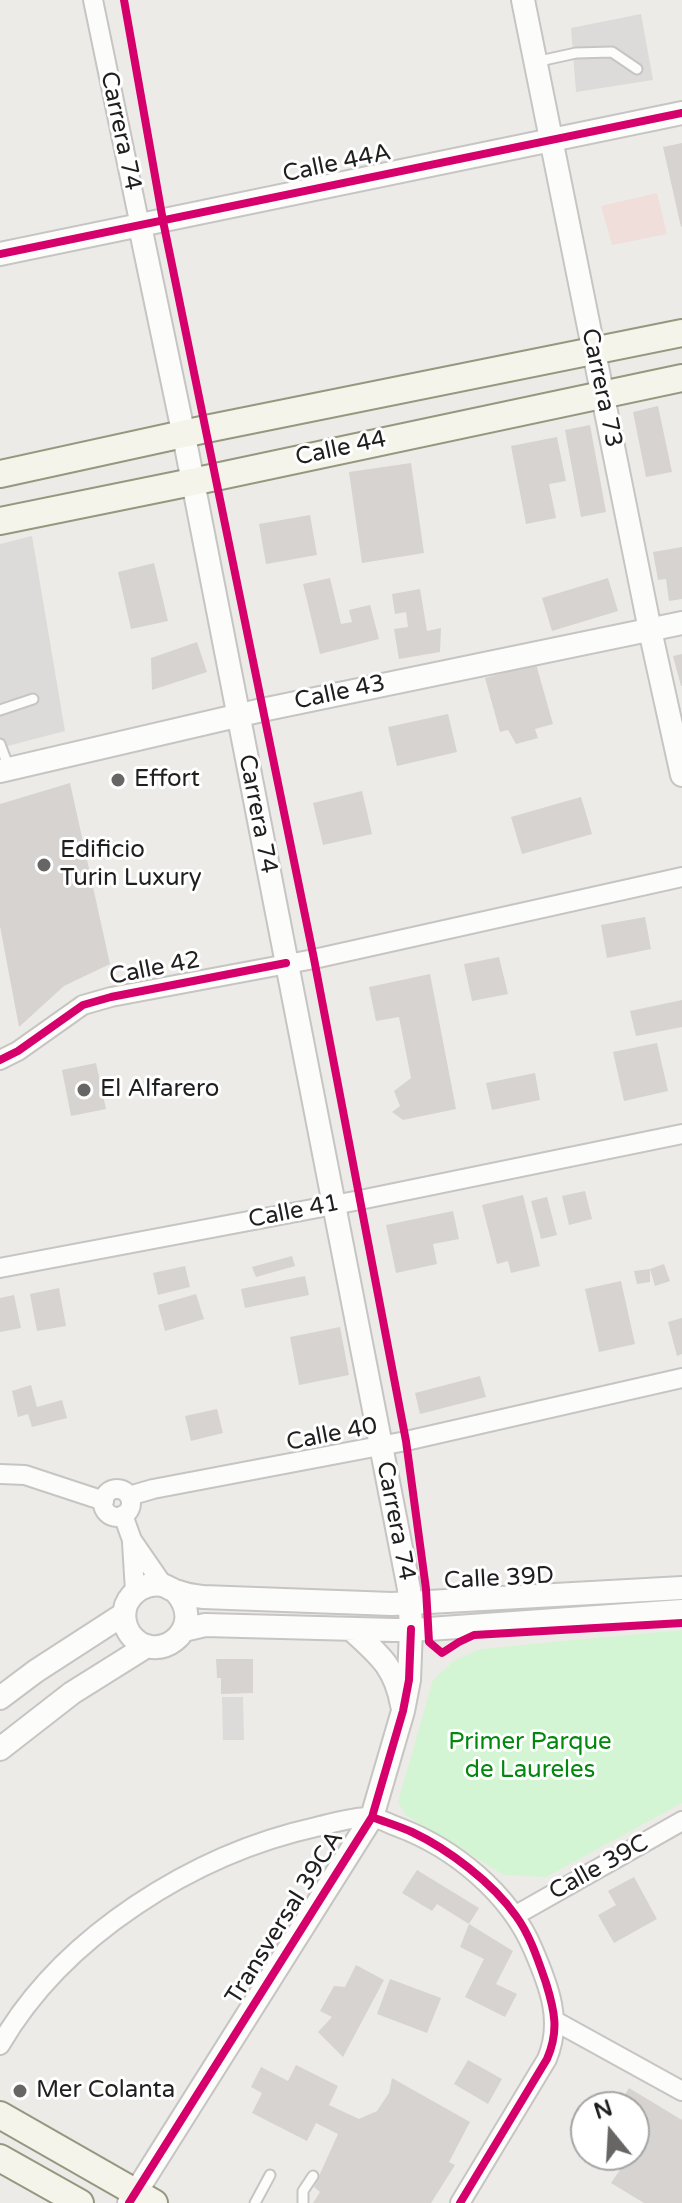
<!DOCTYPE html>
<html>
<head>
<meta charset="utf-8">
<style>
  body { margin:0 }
  #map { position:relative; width:682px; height:2203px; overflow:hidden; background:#edebe7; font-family:"Varela Round",sans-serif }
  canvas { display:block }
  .north { position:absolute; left:570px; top:2091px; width:80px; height:80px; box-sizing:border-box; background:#fff; border:2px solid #a5a5a5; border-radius:50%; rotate:342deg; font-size:22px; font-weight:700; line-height:32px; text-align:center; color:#1f1f1f }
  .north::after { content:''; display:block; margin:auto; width:28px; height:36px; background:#676665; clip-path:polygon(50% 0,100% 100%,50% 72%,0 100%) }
</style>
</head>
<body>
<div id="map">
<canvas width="682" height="2203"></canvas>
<div class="north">N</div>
</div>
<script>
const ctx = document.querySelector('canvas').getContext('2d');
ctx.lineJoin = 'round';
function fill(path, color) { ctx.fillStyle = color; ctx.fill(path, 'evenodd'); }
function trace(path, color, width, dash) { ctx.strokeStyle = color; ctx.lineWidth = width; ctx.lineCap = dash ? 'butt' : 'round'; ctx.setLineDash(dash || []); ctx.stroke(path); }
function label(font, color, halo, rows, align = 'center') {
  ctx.font = font + ' "Varela Round",sans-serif'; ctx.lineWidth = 6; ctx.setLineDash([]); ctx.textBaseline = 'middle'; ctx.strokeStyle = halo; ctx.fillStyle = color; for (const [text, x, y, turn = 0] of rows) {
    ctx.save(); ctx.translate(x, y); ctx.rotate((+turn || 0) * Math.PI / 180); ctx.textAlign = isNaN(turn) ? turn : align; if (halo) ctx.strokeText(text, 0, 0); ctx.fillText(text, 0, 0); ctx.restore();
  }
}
fill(new Path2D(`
  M641 14 653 80 576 92 571 28Z
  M32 536 65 731 0 748V544Z
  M222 1697H243L244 1740H223Z`), '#dcdbd9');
fill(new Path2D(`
  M657 193 667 234 612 245 601 206Z`), '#f0dedb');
fill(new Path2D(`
  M682 1630V1803L546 1877 504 1875 407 1816 398 1802 433 1680 455 1660 481 1649Z`), '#d3f5d3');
fill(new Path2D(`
  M682 143V226L681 227 663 147Z
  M658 406 672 472 646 477 633 412Z
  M590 425 606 512 581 517 565 430Z
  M557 437 566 481 549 484 556 518 526 524 511 446Z
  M411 463 424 553 362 563 349 472Z
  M310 515 317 555 266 564 259 524Z
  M682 547V599L669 601 666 579 658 580 653 552Z
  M154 563 168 621 131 629 118 572Z
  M330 578 341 624 352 622 349 610 370 605 379 639 320 654 303 584Z
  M608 578 618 611 552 631 542 598Z
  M420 589 427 631 441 628 440 652 399 659 394 629 408 627 406 612 395 614 392 594Z
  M197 642 207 672 152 690 151 658Z
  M682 654V686H681L673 656Z
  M536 664 553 724 535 729 538 738 516 744 508 730 500 732 485 678Z
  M448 714 457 752 397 766 388 727Z
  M70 783 110 964 64 986 19 1027 0 926V804Z
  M362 791 372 834 323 845 313 803Z
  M581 797 592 834 522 854 511 817Z
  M645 917 651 949 607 958 601 925Z
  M499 957 508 994 472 1001 464 964Z
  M430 974 456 1109 403 1120 392 1112 400 1106 394 1091 411 1078 399 1017 376 1021 369 987Z
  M682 1000V1027L636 1036 630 1011Z
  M657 1043 668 1091 624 1101 613 1052Z
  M96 1063 106 1109 71 1116 62 1070Z
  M535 1073 540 1100 492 1110 486 1083Z
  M585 1191 592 1219 569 1225 562 1196Z
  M523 1195 540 1266 511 1273 508 1261 497 1264 482 1205Z
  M547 1197 557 1235 541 1239 531 1201Z
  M453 1211 459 1239 433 1244 437 1264 396 1273 386 1225Z
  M292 1256 295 1266 256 1277 252 1267Z
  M664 1264 670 1281 655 1286 650 1269Z
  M185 1266 190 1287 158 1295 153 1273Z
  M650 1269V1282L637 1284 634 1271Z
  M305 1276 309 1295 245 1308 241 1289Z
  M621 1281 635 1344 599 1352 585 1289Z
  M59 1288 66 1326 37 1331 30 1294Z
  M196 1294 204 1319 165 1331 158 1305Z
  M14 1295 21 1328 0 1332V1298Z
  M682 1318V1354L677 1356 668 1322Z
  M340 1327 349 1375 299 1385 290 1337Z
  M480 1376 486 1397 420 1414 415 1393Z
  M31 1385 37 1407 62 1400 67 1418 32 1427 28 1414 18 1417 12 1391Z
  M217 1409 223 1433 191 1441 185 1416Z
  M216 1659H253V1693L221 1694V1678H217Z
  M417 1870 479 1908 469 1924 513 1951 496 1984 517 1994 505 2017 465 1997 484 1959 460 1947 469 1924 437 1904 432 1911 402 1893Z
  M634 1877 657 1919 614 1943 598 1915 616 1905 608 1891Z
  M356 1965 384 1980 343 2057 318 2032 332 2017 320 2011 334 1986 345 1987Z
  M390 1979 441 1998 427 2033 377 2014Z
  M468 2060 502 2079 488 2104 454 2084Z
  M296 2065 338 2086 329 2105 359 2119 377 2111 389 2093 392 2078 470 2122 449 2162 455 2165 431 2203H313L320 2192 314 2187 338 2134 316 2123 307 2141 252 2113 262 2093 251 2087 261 2067 288 2081Z
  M629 2088 682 2120V2203H644L611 2183 628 2158 622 2155H634V2107H617Z`), '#d6d3d0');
const service = new Path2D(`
  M535 62 576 53 612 52 637 69
  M0 710 33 699
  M0 744 9 768
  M255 2203 270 2175
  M303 2203V2191L313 2176`);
const minor = new Path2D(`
  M93 0 140 226
  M0 1060 18 1051 83 1005 111 997 314 959 682 877
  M0 1268 360 1200 682 1134
  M0 1474 25 1475 104 1501
  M103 1503a14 14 0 1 1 28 0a14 14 0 1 1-28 0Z
  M129 1496 153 1489 406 1441 682 1378
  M123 1515 132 1540 163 1585
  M132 1543 135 1591
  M516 1915 682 1821
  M555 2021 682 2091
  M0 2045C63 1936 194 1854 316 1827 333 1823 352 1817 369 1817 378 1817 389 1824 398 1827 454 1848 509 1893 533 1949 549 1986 563 2021 547 2059L460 2203`);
const tertiary = new Path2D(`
  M523 0 650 630 682 775
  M0 254 682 113
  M0 771 262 710 682 623
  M176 1592C209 1630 155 1668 130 1634 124 1626 123 1614 126 1605 132 1591 147 1582 162 1585 167 1586 173 1591 179 1592 186 1595 195 1596 203 1597L392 1604 682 1588
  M351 1629C379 1655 395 1666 402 1705
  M184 1630 205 1625 394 1630 429 1629 682 1611
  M0 1698 36 1671 124 1614
  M0 1749 72 1693 147 1646
  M129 2203 372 1817 403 1711 409 1680 411 1629 409 1589 184 436 140 226`);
const secondary = new Path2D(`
  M0 474 206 429 682 333
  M0 521 192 482 682 378
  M0 2115 154 2203
  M0 2158 80 2203`);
trace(service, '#c6c5c3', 13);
trace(minor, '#c6c5c3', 22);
trace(tertiary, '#c6c5c3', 26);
trace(secondary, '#96977e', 30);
trace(service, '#fcfcfb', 9);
trace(minor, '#fcfcfb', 18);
trace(tertiary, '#fcfcfb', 22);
trace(secondary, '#f4f4ea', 26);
trace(new Path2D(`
  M124 0 163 221 314 959 406 1441 426 1589 429 1642 442 1653 459 1642 474 1635 682 1623
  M0 254 682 113
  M0 1060 18 1051 83 1005 111 997 286 963
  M372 1817C385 1822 399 1826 412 1832 448 1849 493 1883 516 1916 530 1935 538 1960 546 1983 555 2012 559 2031 547 2059L460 2203
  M129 2203 372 1817 403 1711 409 1680 411 1629`), '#d6006c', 8);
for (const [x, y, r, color] of [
  [118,780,8,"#676665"],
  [44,865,8,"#676665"],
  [84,1090,8,"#676665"],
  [20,2091,8,"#676665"]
]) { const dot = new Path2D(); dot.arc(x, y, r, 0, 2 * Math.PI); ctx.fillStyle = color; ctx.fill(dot); trace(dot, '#fff', 3); }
label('24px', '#1f1f1f', '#fff', [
  ["Carrera 74",120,131,78],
  ["Calle 44A",337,164,-12],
  ["Carrera 73",601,388,78],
  ["Calle 44",341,449,-12],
  ["Calle 43",340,693,-12],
  ["Carrera 74",257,814,79],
  ["Calle 42",155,969,-11],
  ["Calle 41",294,1212,-11],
  ["Calle 40",332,1435,-11],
  ["Carrera 74",395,1521,79],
  ["Calle 39D",499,1579,-3],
  ["Calle 39C",599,1868,-29],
  ["Transversal 39CA",285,1918,-58]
]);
label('24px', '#1f1f1f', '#fff', [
  ["Effort",134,780],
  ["Edificio",60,851],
  ["Turin Luxury",60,879],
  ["El Alfarero",100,1090],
  ["Mer Colanta",36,2091]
], 'left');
label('24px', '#01880d', '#fff', [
  ["Primer Parque",530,1743],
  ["de Laureles",530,1771]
]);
</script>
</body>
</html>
